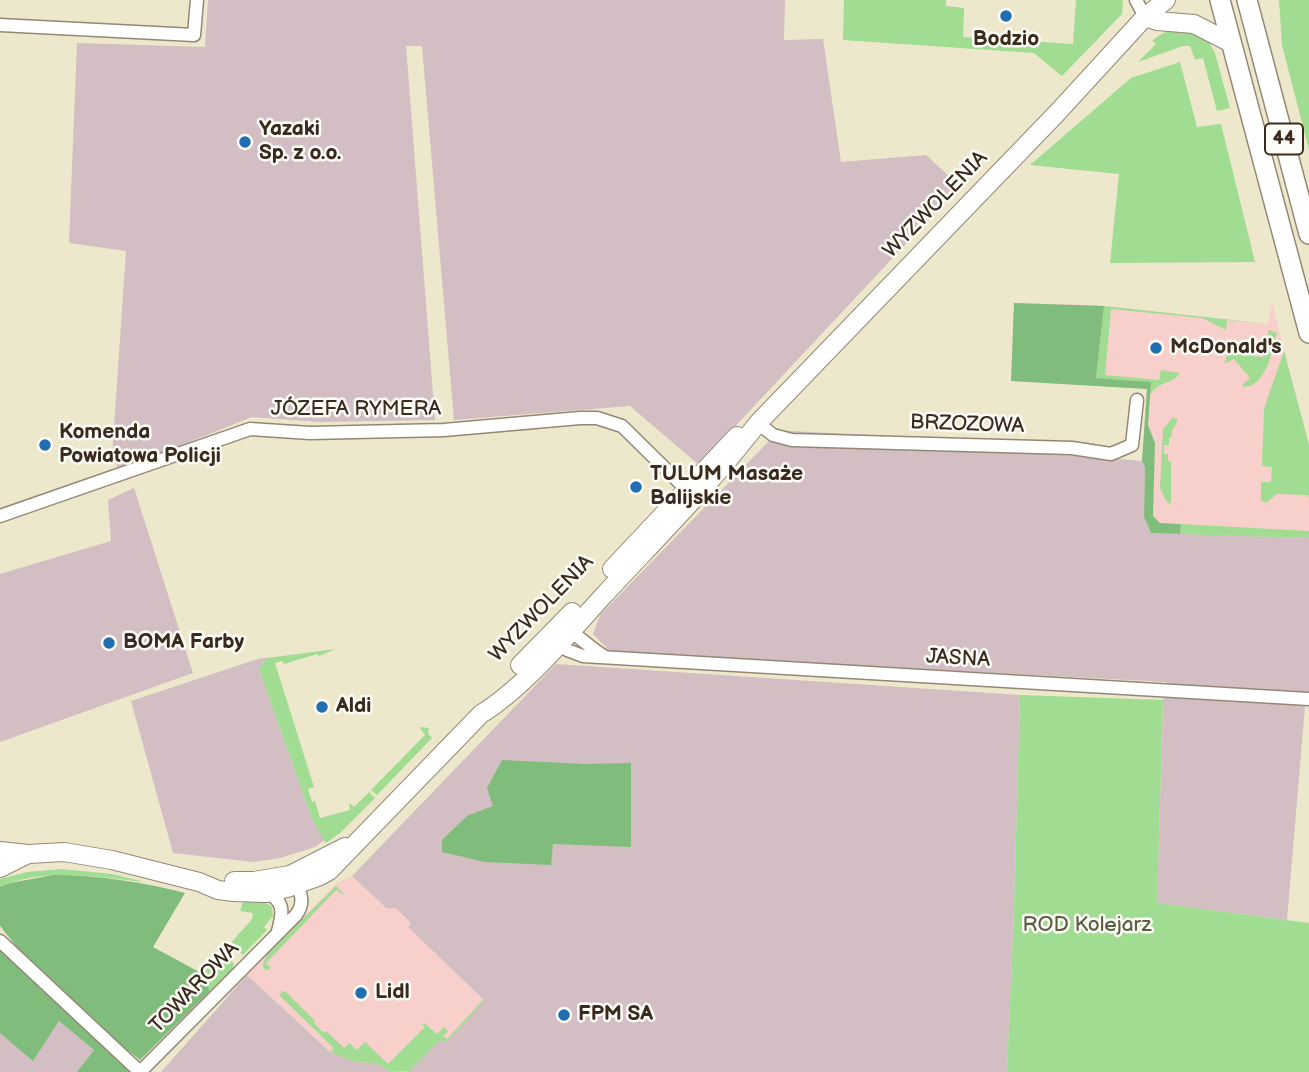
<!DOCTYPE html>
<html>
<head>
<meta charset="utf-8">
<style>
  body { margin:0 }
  canvas { display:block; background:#ede7cc }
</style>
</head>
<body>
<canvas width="1309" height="1072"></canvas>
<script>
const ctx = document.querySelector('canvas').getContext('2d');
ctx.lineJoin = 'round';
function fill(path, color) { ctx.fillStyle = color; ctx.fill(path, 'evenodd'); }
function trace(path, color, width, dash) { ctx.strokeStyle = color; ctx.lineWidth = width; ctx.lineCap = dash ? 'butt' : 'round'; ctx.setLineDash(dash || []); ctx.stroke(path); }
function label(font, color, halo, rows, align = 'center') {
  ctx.font = font + ' "Balsamiq Sans",sans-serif'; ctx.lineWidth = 5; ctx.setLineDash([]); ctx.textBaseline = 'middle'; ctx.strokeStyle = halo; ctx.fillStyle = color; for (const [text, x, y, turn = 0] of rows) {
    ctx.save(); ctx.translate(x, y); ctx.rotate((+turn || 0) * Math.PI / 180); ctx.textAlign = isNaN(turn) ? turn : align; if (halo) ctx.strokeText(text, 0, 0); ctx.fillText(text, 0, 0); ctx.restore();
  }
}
fill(new Path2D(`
  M1014 303 1094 305 1268 324 1272 303 1309 445V538L1151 533 1145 467 1142 461 1147 389 1011 381Z
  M352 876 385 908 396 907 411 923 408 926 485 1001 446 1042 391 1072 376 1063 330 1052 247 975 337 883Z`), '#f7d0cc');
fill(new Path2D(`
  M208 0H785L784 40 823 39 841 162 926 155 960 186 699 465 630 406 454 420 422 46H406L435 420 319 422 252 417 119 470 112 456 126 251 69 243 77 43 205 47Z
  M788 431 963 439 1059 441 1069 455 1142 461 1145 467 1144 517 1151 533 1309 538V706H1305L1287 920 1157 903 1163 700 1167 682 612 653 593 634 600 615 770 440Z
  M134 488 193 673 0 742V574L111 541 108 500Z
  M261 658H267L259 669 313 821 325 840 315 847 280 858 253 862 173 853 131 701Z
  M556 664 1020 695 1014 912 1007 1072H401L409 1071 440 1040 446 1042 485 1001 408 927 411 923 396 908H386L352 876Z
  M247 975 330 1052 356 1062 376 1063 391 1072H161Z
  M59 1021 94 1050 77 1072H0V1033L33 1060Z`), '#d2bec3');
fill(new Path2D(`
  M844 0H946V6L964 8 963 37 1073 44 1076 0H1123L1122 14 1062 76 1034 53 843 40Z
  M1279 0H1309V150L1282 45Z
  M1187 28 1208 40 1215 53 1230 108 1217 111 1203 58 1195 60 1190 46H1183L1138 62 1156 44 1152 41C1163 31 1173 29 1187 28Z
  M1180 62 1197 127 1221 124 1255 262 1110 263 1119 174 1030 165 1131 78Z
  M1104 306 1269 324 1227 320 1226 330 1202 318 1111 309 1105 375 1159 380 1161 370 1180 373C1172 385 1159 380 1150 395L1151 382 1096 378Z
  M1269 330 1277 333C1271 352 1267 385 1244 387L1242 385 1250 378 1234 359 1224 364 1231 345 1235 343 1234 354 1263 357 1265 347H1270L1271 336 1268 335Z
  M1284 351 1309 445V497L1306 495 1277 494 1266 503 1261 500V482H1271L1272 467 1262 466 1264 409Z
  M1173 417 1178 420 1172 431 1171 438H1169V445H1164V454H1168V461H1171V505L1165 499 1160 488 1163 429Z
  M1181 524 1309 531V538L1180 534Z
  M336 649 319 656 317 654 284 664 282 661 275 663 314 787 308 789 312 802 315 801 320 818 350 810 349 803 354 807 369 792 375 798 340 833 326 843 313 821 259 669 267 658Z
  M1020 695 1163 700 1157 903 1309 923V1072H1007L1014 912Z
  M419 727 429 728 428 733 432 738 377 795 371 790 425 735Z
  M61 869 112 874 144 882C97 877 45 867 0 887V879L27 872Z
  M336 886 345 895 336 890 266 963 271 968 268 970 264 969 263 964 267 954Z
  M263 901 272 907 273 916 264 927 267 930 243 955 230 944 252 919 253 913 240 911 243 902Z
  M223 951 234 964 232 971 210 991 203 974Z
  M281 991 286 992 315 1021 314 1023 324 1033 326 1031 344 1048 349 1043 357 1050 365 1042 388 1064 425 1027 422 1024 424 1023 437 1034 444 1027 448 1031 443 1036 447 1039 483 1000 485 1001 446 1042 440 1040 409 1071 391 1072 376 1063 356 1062 330 1052 334 1048 280 996Z`), '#a0dc91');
fill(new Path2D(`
  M1014 303 1104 306 1096 378 1151 382 1148 425 1155 443 1153 516 1160 523 1181 524 1180 534 1151 533 1144 517 1145 467 1142 461 1147 389 1011 381Z
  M502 760 587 764 631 763V847L553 844 551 865 485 862 442 852V840L467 816 493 806 487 788Z
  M53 875C98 875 142 882 185 893L153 947 203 974 210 991 140 1060 96 1025 17 951 16 946 0 926V887L10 883Z
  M0 950 135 1072H77L94 1050 59 1021 33 1061 0 1033Z`), '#80bc7b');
const street = new Path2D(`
  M1136 0 1145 17
  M0 25 194 35 197 0
  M758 423 773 435 792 440 1072 448 1111 454 1132 445 1137 400
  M0 516 250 429 310 433 444 430 580 418H597L622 426 690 493
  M564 629C579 634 590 649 604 656
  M558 639 567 650 583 656 1309 699
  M266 893C285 900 283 913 278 931
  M0 941 140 1072 296 915C305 903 302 892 293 880`);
const secondary = new Path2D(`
  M1145 17 1157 21 1194 24 1231 43
  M612 569 737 436
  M520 665 572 612
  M0 851 28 854 64 852 112 860 199 882 218 890 234 892 266 893 287 888 320 876 329 871 481 714C524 688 570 632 604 595 657 538 711 484 758 423L1057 113 1145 17 1166 0
  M0 868 28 854
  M234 881H254L290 875 345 847`);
const primary = new Path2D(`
  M1220 0 1309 333
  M1247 0 1309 234`);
trace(street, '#948875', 15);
trace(secondary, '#948875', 20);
trace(primary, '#948875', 22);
trace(street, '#fff', 12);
trace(secondary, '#fff', 18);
trace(primary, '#fff', 19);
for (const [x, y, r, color] of [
  [1006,16,7,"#1f6fb2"],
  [245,142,7,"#1f6fb2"],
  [1156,348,7,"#1f6fb2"],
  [45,445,7,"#1f6fb2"],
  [636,487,7,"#1f6fb2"],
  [109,643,7,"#1f6fb2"],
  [322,707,7,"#1f6fb2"],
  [361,993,7,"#1f6fb2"],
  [564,1015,7,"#1f6fb2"]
]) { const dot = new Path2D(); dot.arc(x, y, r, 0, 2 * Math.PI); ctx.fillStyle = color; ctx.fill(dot); trace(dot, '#fdfcf7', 2.5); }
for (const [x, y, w] of [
  [1284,139,38]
]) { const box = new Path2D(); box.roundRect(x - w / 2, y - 15.5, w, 31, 5); ctx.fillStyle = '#fdfcf7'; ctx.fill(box); trace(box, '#3b2a1e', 2); }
label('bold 19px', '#3b2a1e', null, [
  ["44",1284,139]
]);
label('bold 21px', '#3b2a1e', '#fdfcf7', [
  ["Bodzio",1006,40,"center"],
  ["Yazaki",259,130],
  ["Sp. z o.o.",259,154],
  ["McDonald's",1170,348],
  ["Komenda",59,433],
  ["Powiatowa Policji",59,457],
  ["TULUM Masaże",650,475],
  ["Balijskie",650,499],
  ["BOMA Farby",123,643],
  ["Aldi",336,707],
  ["Lidl",375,993],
  ["FPM SA",578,1015]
], 'left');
label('21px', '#3b2a1e', '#fdfcf7', [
  ["WYZWOLENIA",936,205,-46],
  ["JÓZEFA RYMERA",356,410],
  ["BRZOZOWA",967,425,2],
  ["WYZWOLENIA",542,609,-46],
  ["JASNA",958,659,3],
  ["TOWAROWA",195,988,-46]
]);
label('21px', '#595f40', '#fdfcf7', [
  ["ROD Kolejarz",1087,926]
]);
</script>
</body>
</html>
